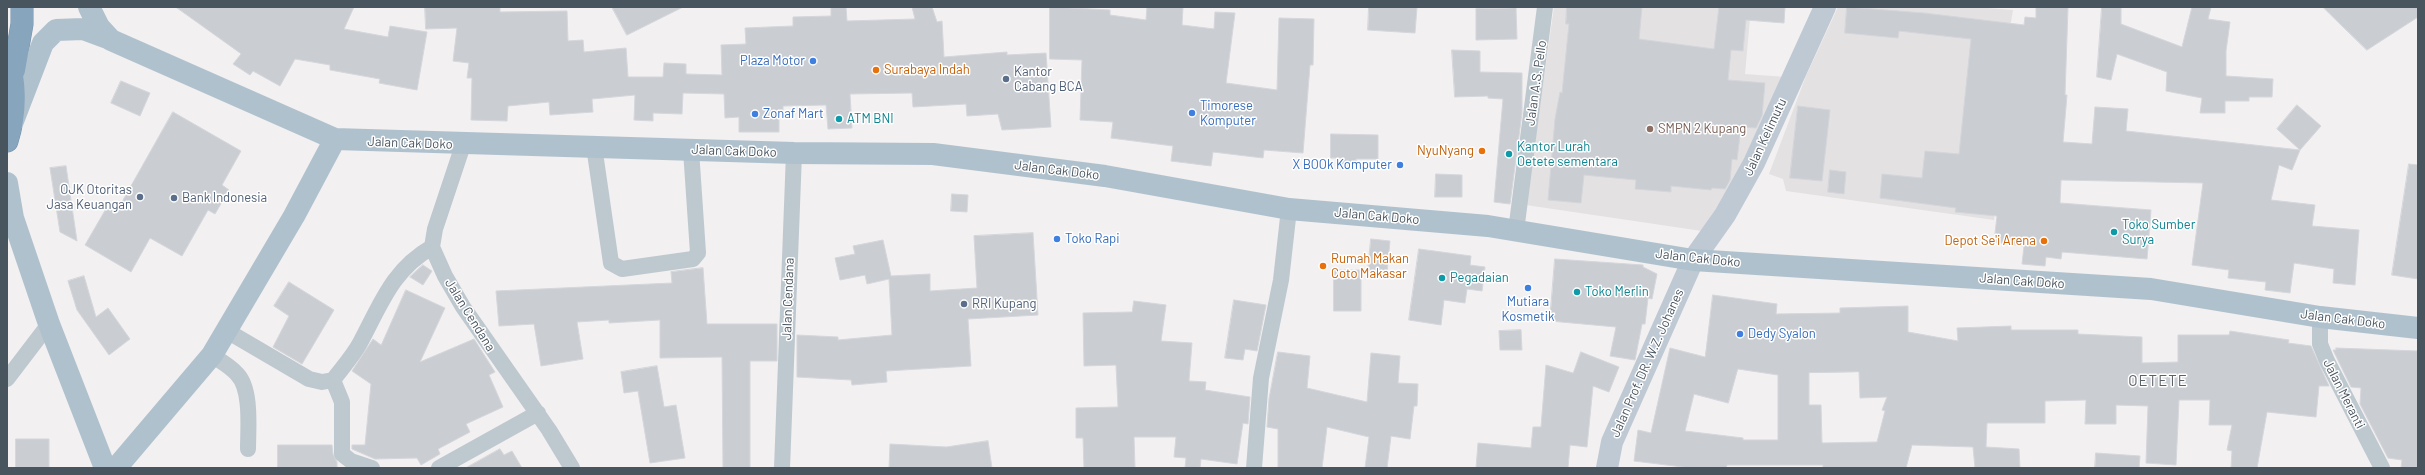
<!DOCTYPE html>
<html>
<head>
<meta charset="utf-8">
<style>
  body { margin:0 }
  #map { position:relative; width:2425px; height:475px; overflow:hidden; background:#f2f0f0; font-family:Barlow,sans-serif }
  canvas { display:block }
  .frame { position:absolute; inset:0; border:8px solid #48545e; pointer-events:none }
</style>
</head>
<body>
<div id="map">
<canvas width="2425" height="475"></canvas>
<div class="frame"></div>
</div>
<script>
const ctx = document.querySelector('canvas').getContext('2d');
ctx.lineJoin = 'round';
function fill(path, color) { ctx.fillStyle = color; ctx.fill(path, 'evenodd'); }
function trace(path, color, width, dash) { ctx.strokeStyle = color; ctx.lineWidth = width; ctx.lineCap = dash ? 'butt' : 'round'; ctx.setLineDash(dash || []); ctx.stroke(path); }
function label(font, color, halo, rows, align = 'center') {
  ctx.font = font + ' Barlow,sans-serif'; ctx.lineWidth = 3; ctx.setLineDash([]); ctx.textBaseline = 'middle'; ctx.strokeStyle = halo; ctx.fillStyle = color; for (const [text, x, y, turn = 0] of rows) {
    ctx.save(); ctx.translate(x, y); ctx.rotate((+turn || 0) * Math.PI / 180); ctx.textAlign = isNaN(turn) ? turn : align; if (halo) ctx.strokeText(text, 0, 0); ctx.fillText(text, 0, 0); ctx.restore();
  }
}
fill(new Path2D(`
  M1554 7H1751L1745 74 1786 77 1738 181 1702 231 1526 205Z
  M1838 7H1974L2013 10 1990 145 1998 167 1994 220 1786 191 1783 179 1769 174 1806 76Z`), '#e3e1e2');
const building = new Path2D(`
  M176 7H354L344 29 388 37 390 26 427 32 417 90 379 83 380 79 330 70V65L295 59 280 86 253 71 250 75 233 64 241 54Z
  M425 7H500V12L567 11 568 41 583 40 584 52 626 48 628 77H663L664 63 686 64V74L722 75 721 45 746 44 745 28 793 26V17L831 16V7H846L847 21 915 19 912 7H932L937 22 942 21 944 57 1007 52V55L1046 53 1051 127 1002 130 998 114 967 116 966 104 913 107 912 93 850 94 852 128 828 129 826 105 783 106V116H779V132H739V117L725 118 724 94 683 93 682 114 653 113V121L634 120 635 95 592 99 593 112 550 115 549 102 508 106 507 121 471 120 472 78H467L469 63 453 61 457 28 426 29Z
  M612 7H683L627 35Z
  M1050 7 1110 10V15L1146 20 1147 7H1183L1182 25 1214 29 1215 12 1235 13 1226 83 1277 90 1279 18 1314 19 1313 65H1310L1303 153 1264 150 1263 158 1213 152 1211 166 1171 161 1173 146 1111 138 1113 122 1080 120 1082 60 1050 59Z
  M1369 7H1417L1415 33 1368 30Z
  M1567 7H1642L1639 39 1714 49 1719 7H1785L1784 23 1746 20 1743 51 1731 50 1728 80 1765 83 1762 116 1756 128 1741 127 1737 160 1732 159 1730 180 1725 189 1712 188 1711 190 1671 186V192L1635 189 1636 180 1584 175 1581 203 1548 200 1555 119 1560 92 1562 93 1569 24H1566Z
  M1847 7 1924 13 2024 25 2025 17 2036 18V7H2068L2065 95H2067L2063 142 2092 144 2095 107 2128 109 2126 131 2300 150 2292 170 2279 165 2271 200 2315 205 2312 226 2359 230 2355 285 2333 283 2334 269 2294 263 2290 293 2265 290 2266 282 2228 278 2229 270 2192 265 2203 183 2061 180 2060 203 2151 210 2147 259 2062 252 2061 259 2046 257 2045 266 2022 264 2024 246 1994 242 1997 216 1955 212 1956 208 1880 198 1882 174 1922 178 1925 151 1959 154 1971 39 1899 31 1898 38 1845 33Z
  M2102 7H2121V24L2182 47 2192 7H2211L2208 19 2230 22 2226 51V76L2273 79 2272 97H2249V101H2225V113H2200L2202 98 2166 91 2167 72 2117 54 2111 80 2097 77Z
  M2323 7H2418V17L2367 50Z
  M1516 8 1517 39 1476 40V9Z
  M1452 50 1480 51V72L1522 73V113L1510 204 1494 202 1503 99 1488 98V96L1455 97Z
  M121 81 150 93 140 116 111 103Z
  M2297 105 2321 126 2300 150 2277 129Z
  M1798 106 1830 110 1822 181 1790 178Z
  M173 112 241 151 222 185 229 190 215 214 208 210 182 256 150 238 131 272 85 245 107 207 116 212Z
  M1331 134 1378 135V159H1356V165H1341V158H1331Z
  M2409 164 2418 165V279L2392 275Z
  M66 166 77 241 60 232 50 168Z
  M1830 170 1846 172 1844 194 1828 192Z
  M1436 174 1462 175V197H1435Z
  M952 194 968 195 967 212 951 211Z
  M1033 233 1038 315 968 319 971 366 886 371 887 382 852 385 851 380 797 377V335L838 337V340L892 335 889 279 867 284 865 275 840 280 835 258 855 254 853 246 883 240 891 276 930 274V291L977 288 974 236Z
  M1371 239 1390 241 1387 273 1368 271Z
  M1419 249 1471 256 1470 265 1485 267 1482 291 1467 289 1465 303 1444 300 1441 325 1409 320Z
  M1555 259 1643 265V267L1657 274 1652 299 1648 298 1645 324H1642L1635 360 1610 356 1616 327 1550 321Z
  M423 265 432 271 423 285 410 277Z
  M703 268 707 324H777V361H750V468H723L722 357 660 358V320L609 323V320L577 322 583 359 541 366 534 324 499 326 496 291 672 283 671 272Z
  M1334 270H1361V311H1334Z
  M84 276 96 317 108 308 130 339 109 355 77 310 68 281Z
  M289 282 334 310 302 364 273 347 289 316 274 306Z
  M406 290 445 308 420 362 474 339 495 372 489 375 503 407 466 424 470 432 438 449 440 454 421 465 417 458 375 459 352 449V445H365L371 384 352 371 373 339 381 345Z
  M1713 295 1777 304 1776 314 1840 313V308L1908 306V332L1958 341 1957 328 2011 326V330H2078V334L2142 337V363L2178 362V335H2229L2230 331 2289 340 2288 343 2311 346 2329 386H2319L2316 417 2267 412 2257 468H2231L2232 451 2227 450 2232 425H2209L2210 400H2179L2176 465 2146 463 2148 406 2116 405V424H2085L2086 400 2045 401V423H1987L1986 447 2019 449 2020 468H1975L1973 447 1912 445 1906 468H1823V465H1727L1726 468H1691L1634 461 1638 430 1651 433 1670 348 1705 357ZM1738 369 1778 375V440H1743V438L1685 431 1694 394 1728 403ZM1859 372 1860 398 1887 397 1882 410 1885 411 1877 442 1822 443 1821 405H1809V373Z
  M1234 300 1266 305 1257 351 1245 349 1243 360 1225 358Z
  M1134 301 1166 305 1161 341 1192 343 1189 381 1206 382 1205 390 1250 397 1248 424 1243 423 1237 464 1201 459 1200 468H1185L1186 458 1174 457 1176 437H1134L1135 468H1084L1083 438H1076V408L1118 407 1116 365 1084 366 1083 313 1132 312Z
  M1521 330 1522 350H1500L1499 331Z
  M2336 348 2418 351V468H2401L2402 460 2388 458 2360 404 2361 388 2351 387 2333 350H2336Z
  M1278 352 1310 356 1307 388 1367 402 1371 353 1400 356 1398 383 1418 384 1417 406H1414L1410 439 1391 436 1387 468H1365L1369 437 1327 427 1322 468H1278V429L1267 427 1269 399Z
  M1581 352 1619 367 1609 392 1593 386 1587 447 1570 445 1568 468H1476L1478 443 1531 448 1533 427H1541L1546 365 1573 373Z
  M657 366 664 407 676 405 685 458 650 463 638 391 624 393 621 372Z
  M16 439H49V468H16Z
  M988 441 992 468H889L890 444 946 447Z
  M278 445H332L333 454 337 462V468H278Z
  M500 449 504 455 512 451 522 468H466Z
  M2096 453 2140 456 2139 468H2095Z`);
fill(building, '#cacdd2');
trace(building, '#d4d6db', 1);
const highway = new Path2D(`
  M7 51C15 82 17 109 7 141
  M14 70 22 24V7`);
trace(highway, '#7390aa', 23);
trace(new Path2D(`
  M463 145 435 229 432 247 445 276 463 307 549 430 572 468
  M594 146 611 263 622 269 693 259 698 253 691 150
  M1516 231 1545 7
  M2320 317V344L2327 361 2382 468
  M227 331 309 379 322 382 333 380C342 368 353 356 360 343 381 304 392 270 432 247
  M212 355C220 361 230 366 237 374 252 389 248 429 248 449
  M7 379 49 324
  M333 380 342 402V454L351 461 372 468
  M439 468 538 413
  M782 468 794 153
  M1254 468 1261 378 1281 280 1289 209`), '#bec8cf', 16);
trace(new Path2D(`
  M1607 468 1612 442 1693 260 1725 215 1754 163 1825 7`), '#bec9d4', 22);
trace(new Path2D(`
  M89 7 99 27 111 40 335 139 794 153 933 154 1105 176 1289 209 1488 226 1693 260 2151 289 2320 317 2418 328
  M13 121 43 43 56 30 83 29 110 39
  M7 183 13 218 49 324 105 468
  M116 468 212 355 294 216 335 139`), '#b0c1ce', 22);
trace(highway, '#88a5be', 22);
for (const [x, y, r, color] of [
  [813,61,4,"#3f7fe0"],
  [876,70,4,"#e8710a"],
  [1006,79,4,"#5c6f8a"],
  [1192,113,4,"#3f7fe0"],
  [755,114,4,"#3f7fe0"],
  [839,119,4,"#0f9aa8"],
  [1650,129,4,"#8d6e63"],
  [1482,151,4,"#e8710a"],
  [1509,154,4,"#0f9aa8"],
  [1400,165,4,"#3f7fe0"],
  [140,197,4,"#5c6f8a"],
  [174,198,4,"#5c6f8a"],
  [2114,232,4,"#0f9aa8"],
  [1057,239,4,"#3f7fe0"],
  [2044,241,4,"#e8710a"],
  [1323,266,4,"#e8710a"],
  [1442,278,4,"#0f9aa8"],
  [1528,288,4,"#3f7fe0"],
  [1577,292,4,"#0f9aa8"],
  [964,304,4,"#5c6f8a"],
  [1740,334,4,"#3f7fe0"]
]) { const dot = new Path2D(); dot.arc(x, y, r, 0, 2 * Math.PI); ctx.fillStyle = color; ctx.fill(dot); trace(dot, '#fff', 1.5); }
label('13px', '#366cbe', '#fff', [
  ["Plaza Motor",805,61,"right"],
  ["Timorese",1200,106],
  ["Komputer",1200,121],
  ["Zonaf Mart",763,114],
  ["X BOOk Komputer",1392,165,"right"],
  ["Toko Rapi",1065,239],
  ["Mutiara",1528,302,"center"],
  ["Kosmetik",1528,317,"center"],
  ["Dedy Syalon",1748,334]
], 'left');
label('13px', '#c56008', '#fff', [
  ["Surabaya Indah",884,70],
  ["NyuNyang",1474,151,"right"],
  ["Depot Se'i Arena",2036,241,"right"],
  ["Rumah Makan",1331,259],
  ["Coto Makasar",1331,274]
], 'left');
label('13px', '#4e5e75', '#fff', [
  ["Kantor",1014,72],
  ["Cabang BCA",1014,87],
  ["OJK Otoritas",132,190,"right"],
  ["Jasa Keuangan",132,205,"right"],
  ["Bank Indonesia",182,198],
  ["RRI Kupang",972,304]
], 'left');
label('13px', '#48545e', '#fff', [
  ["Jalan A.S. Pello",1536,83,-82],
  ["Jalan Kelimutu",1765,137,-65],
  ["Jalan Cak Doko",410,143,2],
  ["Jalan Cak Doko",734,151,2],
  ["Jalan Cak Doko",1057,170,7],
  ["Jalan Cak Doko",1377,216,5],
  ["Jalan Cak Doko",1698,258,6],
  ["Jalan Cak Doko",2022,281,4],
  ["Jalan Cendana",788,299,-88],
  ["Jalan Cendana",470,315,58],
  ["Jalan Cak Doko",2343,319,7],
  ["Jalan Prof. DR. W.Z. Johanes",1647,363,-66],
  ["Jalan Meranti",2344,394,63]
]);
label('13px', '#0d838f', '#fff', [
  ["ATM BNI",847,119],
  ["Kantor Lurah",1517,147],
  ["Oetete sementara",1517,162],
  ["Toko Sumber",2122,225],
  ["Surya",2122,240],
  ["Pegadaian",1450,278],
  ["Toko Merlin",1585,292]
], 'left');
label('13px', '#785e54', '#fff', [
  ["SMPN 2 Kupang",1658,129]
], 'left');
ctx.letterSpacing = '1px';
label('15px', '#5c6165', '#fff', [
  ["OETETE",2158,381]
]);
ctx.letterSpacing = '0px';
</script>
</body>
</html>
